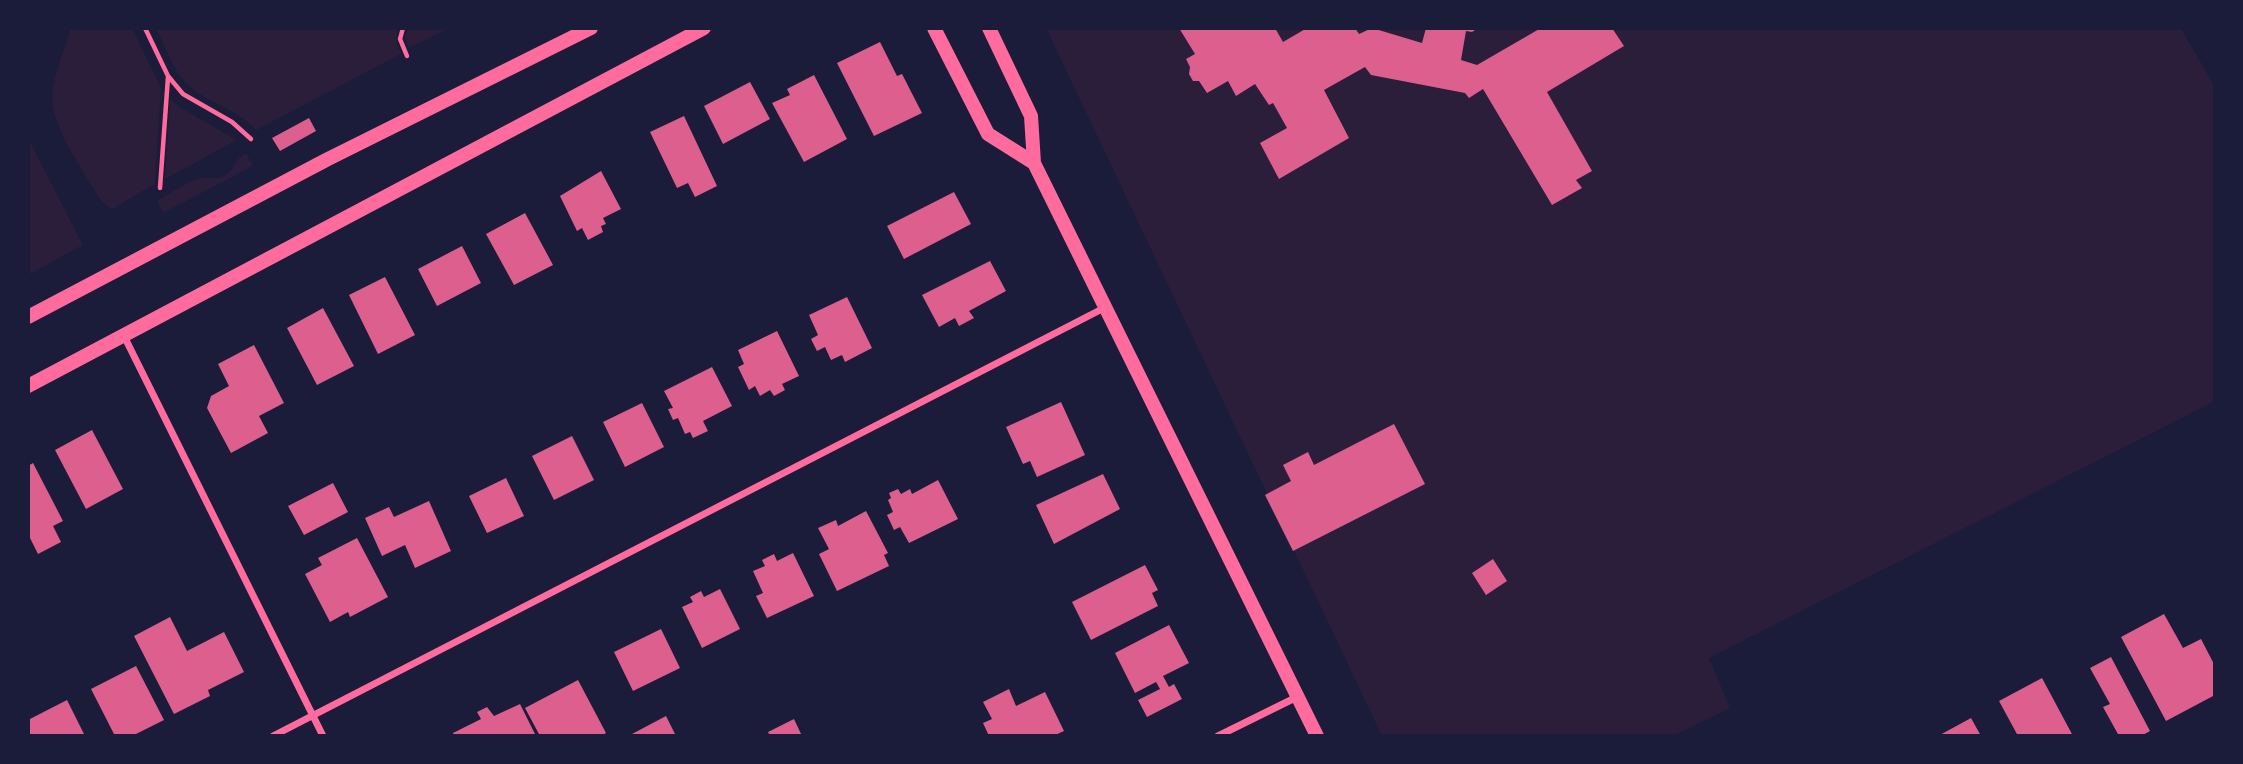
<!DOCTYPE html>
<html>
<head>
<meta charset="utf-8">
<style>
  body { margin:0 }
  #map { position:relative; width:2243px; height:764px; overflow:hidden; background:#1b1b3a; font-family:Helvetica,sans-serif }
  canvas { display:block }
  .frame { position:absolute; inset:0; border:30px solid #1b1b3a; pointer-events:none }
</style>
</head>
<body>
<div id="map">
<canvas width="2243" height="764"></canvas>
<div class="frame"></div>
</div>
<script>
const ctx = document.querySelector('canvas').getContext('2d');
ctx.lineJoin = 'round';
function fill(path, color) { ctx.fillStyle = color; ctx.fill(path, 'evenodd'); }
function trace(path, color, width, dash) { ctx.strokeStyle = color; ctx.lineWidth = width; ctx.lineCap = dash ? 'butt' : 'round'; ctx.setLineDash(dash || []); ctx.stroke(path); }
fill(new Path2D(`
  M71 28H132L161 88 155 184 112 209 104 204 98 196C83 170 52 128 52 97 53 74 65 50 71 28Z
  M156 28H398L396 42 401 54 256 130C238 109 208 104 188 85 173 71 165 46 156 28Z
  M409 28H449L409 48 405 38Z
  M1046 28H2186L2182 30 2215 87V401L1709 658 1730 708 1673 736H1382Z
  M170 99 181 108 237 140 165 179Z
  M28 138 83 245 28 275Z
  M246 153 253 166 163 213 157 201C167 196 192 178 202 178 210 177 216 180 224 176 235 171 233 160 246 153Z`), '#2a1e3b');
fill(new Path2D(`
  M1179 28H1275L1283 42 1307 28H1355L1359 34 1372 28 1422 43 1426 28H1478L1472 32 1466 31 1461 60 1477 65 1541 28H1612L1624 46 1547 92 1592 171 1576 180 1582 188 1552 205 1483 89 1469 98 1465 93 1371 75 1365 67 1324 90 1349 138 1279 179 1260 143 1287 128 1273 103 1269 105 1255 84 1236 96 1228 81 1207 93 1199 81H1193L1189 74 1190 67 1186 59 1195 54Z
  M880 42 897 76 902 74 922 113 874 136 837 63Z
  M814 75 847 139 804 162 772 103 790 95 787 89Z
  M750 82 770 119 723 144 704 106Z
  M684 116 717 186 695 197 688 183 677 188 650 132Z
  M309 118 316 131 280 151 272 138Z
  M601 171 621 209 603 218 606 224 601 226 603 232 588 240 582 228 577 231 560 196Z
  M954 192 971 224 904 259 887 226Z
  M525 213 553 265 514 285 486 234Z
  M462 246 481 283 437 306 418 269Z
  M990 261 1006 291 969 311 974 318 959 326 955 318 939 327 922 295Z
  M385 277 415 335 378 354 349 295Z
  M847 297 872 348 845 362 842 355 831 360 825 347 817 351 811 339 818 335 809 315Z
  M323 308 354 366 317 385 287 328Z
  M777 331 799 376 782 384 785 390 774 396 770 390 760 396 755 386 749 390 738 367 744 364 738 350Z
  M254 345 284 403 259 416 268 433 231 453 207 408 211 396 229 386 218 364Z
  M712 367 732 406 703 421 708 431 693 438 690 432 685 434 678 418 673 420 668 409 673 408 664 391Z
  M1061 402 1085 455 1037 477 1030 461 1023 464 1006 427Z
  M642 403 664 447 625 467 603 422Z
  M1394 424 1425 484 1293 551 1265 495 1291 481 1283 465 1308 452 1314 465Z
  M92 430 123 489 86 509 55 450Z
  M572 436 594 480 554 500 532 456Z
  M33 463 63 521 53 526 61 542 38 554 30 538 28 540V466Z
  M1103 474 1120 509 1054 544 1036 505Z
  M506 478 524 516 487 533 469 496Z
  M938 480 958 519 909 543 900 527 894 530 887 515 893 512 888 500 891 498 889 493 898 489 901 494 910 489 912 494Z
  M333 483 348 512 304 535 288 506Z
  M429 501 451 551 415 568 405 545 382 556 365 518 389 507 394 517Z
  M866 511 888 553 884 555 889 566 837 591 819 554 829 549 818 528 836 520 838 526Z
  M357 538 388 597 350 617 348 612 330 622 305 574 322 565 318 558Z
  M793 553 814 596 767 618 756 596 763 593 753 571 765 566 762 560 774 554 777 561Z
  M1493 559 1507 581 1486 595 1472 573Z
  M1145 565 1158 590 1152 593 1158 606 1091 640 1072 602Z
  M720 589 740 629 702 648 682 607 693 602 690 597 701 591 704 597Z
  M2164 614 2183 648 2201 639 2215 666V695L2166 721 2121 637Z
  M170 617 187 651 224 632 244 672 208 690 210 696 174 714 134 636Z
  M1169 625 1189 663 1163 676 1169 687 1174 684 1182 699 1147 717 1138 700 1160 689 1156 682 1135 693 1115 653Z
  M661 629 680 668 633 691 614 652Z
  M2111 657 2150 731 2141 736H2119L2103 707 2110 704 2090 668Z
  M136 666 164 720 132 736H115L91 689Z
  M2042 678 2073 736H2018L1999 701Z
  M578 680 606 733 601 736H540L525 708Z
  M1009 689 1016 706 1045 692 1064 731 1053 736H989L983 723 992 719 983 702Z
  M67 700 85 736H28V720Z
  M520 704 536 736H454L453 733 481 719 477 712 487 707 494 716Z
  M666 716 676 736H633L632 734Z
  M1971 718 1981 736H1938Z
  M794 719 802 736H770L768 732Z`), '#dd5f8e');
trace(new Path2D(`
  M145 28 168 76 183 94 232 122 251 139
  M403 28 400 39 407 56
  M160 188 168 77`), '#ff6b9d', 4.5);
trace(new Path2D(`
  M124 336 323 736
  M273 736 1106 307
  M1218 736 1297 697`), '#ff6b9d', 7);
trace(new Path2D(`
  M934 28 988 134 1034 163
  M989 28 1031 116 1034 163 1317 736
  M28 317 328 159 591 28
  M28 386 704 28`), '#ff6b9d', 14);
</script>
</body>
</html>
